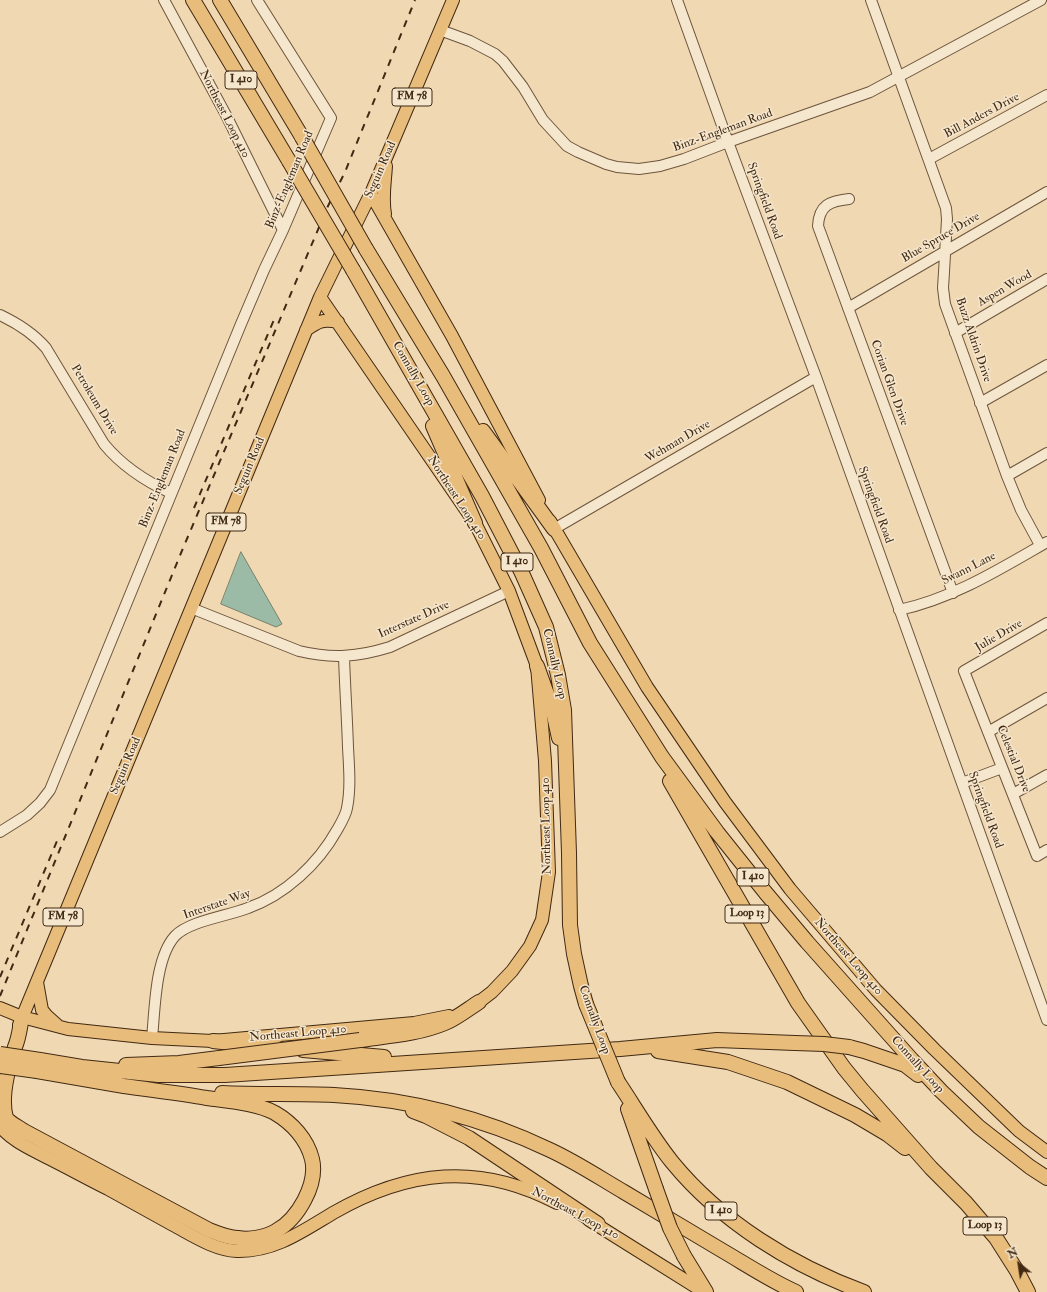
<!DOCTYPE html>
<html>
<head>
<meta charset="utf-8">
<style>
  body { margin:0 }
  #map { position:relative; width:1047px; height:1292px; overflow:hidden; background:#f0d8b3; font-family:"IM FELL Double Pica",serif }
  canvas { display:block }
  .north { position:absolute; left:999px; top:1244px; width:40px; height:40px; -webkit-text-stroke:3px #f5e6ce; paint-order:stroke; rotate:330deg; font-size:11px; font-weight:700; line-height:16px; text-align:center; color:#412913 }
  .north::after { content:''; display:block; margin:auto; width:14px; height:18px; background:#412913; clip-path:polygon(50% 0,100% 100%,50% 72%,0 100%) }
</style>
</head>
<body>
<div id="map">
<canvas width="1047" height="1292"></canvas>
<div class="north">N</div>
</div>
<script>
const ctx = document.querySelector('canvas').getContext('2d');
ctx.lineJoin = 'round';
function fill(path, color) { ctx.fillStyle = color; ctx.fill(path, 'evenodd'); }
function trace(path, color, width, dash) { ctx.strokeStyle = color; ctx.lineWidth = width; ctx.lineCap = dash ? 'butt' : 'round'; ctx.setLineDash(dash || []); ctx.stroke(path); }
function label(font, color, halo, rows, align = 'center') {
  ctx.font = font + ' "IM FELL Double Pica",serif'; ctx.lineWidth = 3; ctx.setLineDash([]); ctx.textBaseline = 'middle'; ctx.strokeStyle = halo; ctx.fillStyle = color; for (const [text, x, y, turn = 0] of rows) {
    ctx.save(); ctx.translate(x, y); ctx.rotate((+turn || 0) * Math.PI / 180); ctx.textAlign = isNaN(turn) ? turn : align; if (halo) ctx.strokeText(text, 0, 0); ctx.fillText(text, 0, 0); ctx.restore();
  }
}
const water = new Path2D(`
  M241 552 282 624 276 627 221 604Z`);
fill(water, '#9bbba6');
trace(water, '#77816b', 1);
const minor = new Path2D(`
  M164 0 226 115 283 230
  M677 0 728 142 816 377 1047 1020
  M871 0 946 208 947 219 944 272 943 288 945 304 1007 476 1021 510 1040 545
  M440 30 470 41 495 54 503 61 523 87 543 120 567 146 578 152 606 164 617 167 639 169 660 166 684 159 728 142 870 92 1041 0
  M929 159 1047 95
  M849 199C830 201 819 205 818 226L953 593
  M848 308 1047 192
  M0 315C17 323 34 334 46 348L104 444C122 466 145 481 171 493
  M955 333 1047 279
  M980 403 1047 365
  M1007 476 1047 453
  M554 529 816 377
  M191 608 299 651C332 659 358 657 390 647L509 591
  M899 610C952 599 1000 569 1047 542
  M1047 623 964 671 1037 856 1047 850
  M988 732 1047 698
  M962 783 1002 768
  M1013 794 1047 775
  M0 832 27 815 40 803 50 790 241 324 264 270 283 230 331 118 257 0
  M152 1038C155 1009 155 958 175 936 189 921 228 916 248 908 285 895 318 864 337 830 341 823 346 815 347 808 351 788 349 767 348 747 347 717 345 687 344 657`);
const major = new Path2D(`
  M371 194 452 336 539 500
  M385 214C382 198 385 182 386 166
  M320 297 475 523 509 591 537 666 545 761 549 872 542 920 530 946 512 971 492 992 479 1002 472 1006
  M306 330C319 321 323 319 338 322
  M550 521 647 687 725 802 790 889 876 990 934 1049 1019 1131 1047 1152
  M37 982 42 1010 47 1016 57 1025
  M0 1008 22 1017 68 1029 152 1038 213 1041 414 1023 449 1016
  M19 1025 320 297 372 191 453 0
  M0 1126C12 1141 31 1149 48 1158 68 1168 88 1179 108 1189 130 1201 151 1213 173 1225 192 1235 214 1250 237 1251 274 1252 303 1231 333 1213 408 1170 479 1162 557 1203
  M589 1220 704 1292`);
const highway = new Path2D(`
  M193 0 289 161
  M220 0 302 137
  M366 249 443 376 541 548 590 643 662 757 717 832 765 892 807 942 912 1060 941 1091 979 1127 1030 1167 1047 1178
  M353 270 482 496 521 571 546 627 558 675 564 710 569 853 570 925 574 954 581 986 586 1004
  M433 426 475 523
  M483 431 554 529
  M537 666 553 711 559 738
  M670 781 798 1003 844 1068 862 1090 931 1168 966 1203 996 1238 1017 1271 1028 1292
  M22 1017C20 1027 19 1038 15 1047 8 1068 0 1097 6 1118 10 1123 18 1127 24 1131L209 1230C219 1234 228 1238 238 1238 250 1240 266 1237 276 1231 298 1219 318 1184 312 1159 307 1139 292 1123 275 1113 257 1103 228 1101 207 1098 179 1093 151 1090 124 1086 95 1081 66 1076 37 1071
  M360 1040C389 1036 419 1034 445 1023 457 1018 468 1009 479 1002
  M213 1041 278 1048
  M849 1047 864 1051 905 1065 918 1075
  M303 1050 384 1057
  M658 1051 728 1062 787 1082 855 1115 887 1134 905 1148
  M40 1060 82 1067 158 1075H225L620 1049 717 1040 795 1043
  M126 1065 179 1063 219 1058
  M618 1082C636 1109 652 1137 672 1162 721 1222 793 1266 864 1292
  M222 1093C259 1095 297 1093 334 1095 409 1099 483 1118 550 1150 576 1162 600 1178 624 1192 657 1212 690 1231 723 1251 747 1265 771 1281 796 1292
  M628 1109 656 1189
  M413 1111 426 1116 469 1138 598 1224
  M684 1256 706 1292`);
trace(minor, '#6d553b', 12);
trace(major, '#412913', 14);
trace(highway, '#412913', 16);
trace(minor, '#f5e6ce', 10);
trace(major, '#e8bc7a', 12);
trace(highway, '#e8bc7a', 14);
trace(new Path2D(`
  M194 508 276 315
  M0 977 57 841
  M0 996 181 553 328 206 345 172 415 0`), '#412913', 2, [7, 7]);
const highwayBridge = new Path2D(`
  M302 137 366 249
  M289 161 353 270
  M586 1004 618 1082
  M795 1043 824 1044 849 1047
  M0 1054 40 1060
  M219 1058 360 1040
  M0 1066 37 1071
  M656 1189 670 1228 684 1256`);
trace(highwayBridge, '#412913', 16, []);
trace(highwayBridge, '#e8bc7a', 14);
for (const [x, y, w] of [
  [241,80,32],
  [412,97,40],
  [226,522,40],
  [517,562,32],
  [753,877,32],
  [747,914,44],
  [63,917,40],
  [721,1211,32],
  [985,1226,44]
]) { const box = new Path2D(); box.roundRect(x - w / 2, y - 9, w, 18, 3); ctx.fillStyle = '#f5e6ce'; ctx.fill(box); trace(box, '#412913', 1); }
label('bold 11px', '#412913', null, [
  ["I 410",241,80],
  ["FM 78",412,97],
  ["FM 78",226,522],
  ["I 410",517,562],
  ["I 410",753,877],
  ["Loop 13",747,914],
  ["FM 78",63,917],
  ["I 410",721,1211],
  ["Loop 13",985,1226]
]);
label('12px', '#412913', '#f5e6ce', [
  ["Northeast Loop 410",224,114,63],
  ["Bill Anders Drive",982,116,-28],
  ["Binz-Engleman Road",723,131,-20],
  ["Seguin Road",381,170,-66],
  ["Binz-Engleman Road",290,180,-67],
  ["Springfield Road",764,201,70],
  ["Blue Spruce Drive",941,238,-30],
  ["Aspen Wood",1005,289,-30],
  ["Buzz Aldrin Drive",973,340,71],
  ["Connally Loop",413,374,60],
  ["Corian Glen Drive",889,383,70],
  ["Petroleum Drive",94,400,59],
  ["Wehman Drive",678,442,-30],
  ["Seguin Road",250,466,-67],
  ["Binz-Engleman Road",163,479,-68],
  ["Northeast Loop 410",456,498,57],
  ["Springfield Road",875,505,70],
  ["Swann Lane",969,569,-27],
  ["Interstate Drive",414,620,-24],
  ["Julie Drive",999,636,-30],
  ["Connally Loop",554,664,77],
  ["Celestial Drive",1013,759,68],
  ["Seguin Road",126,766,-67],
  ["Springfield Road",985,810,70],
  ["Northeast Loop 410",547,826,-91],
  ["Interstate Way",217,905,-19],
  ["Northeast Loop 410",848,957,49],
  ["Connally Loop",594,1020,70],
  ["Northeast Loop 410",298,1034,-5],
  ["Connally Loop",917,1065,48],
  ["Northeast Loop 410",575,1214,28]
]);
</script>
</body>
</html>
